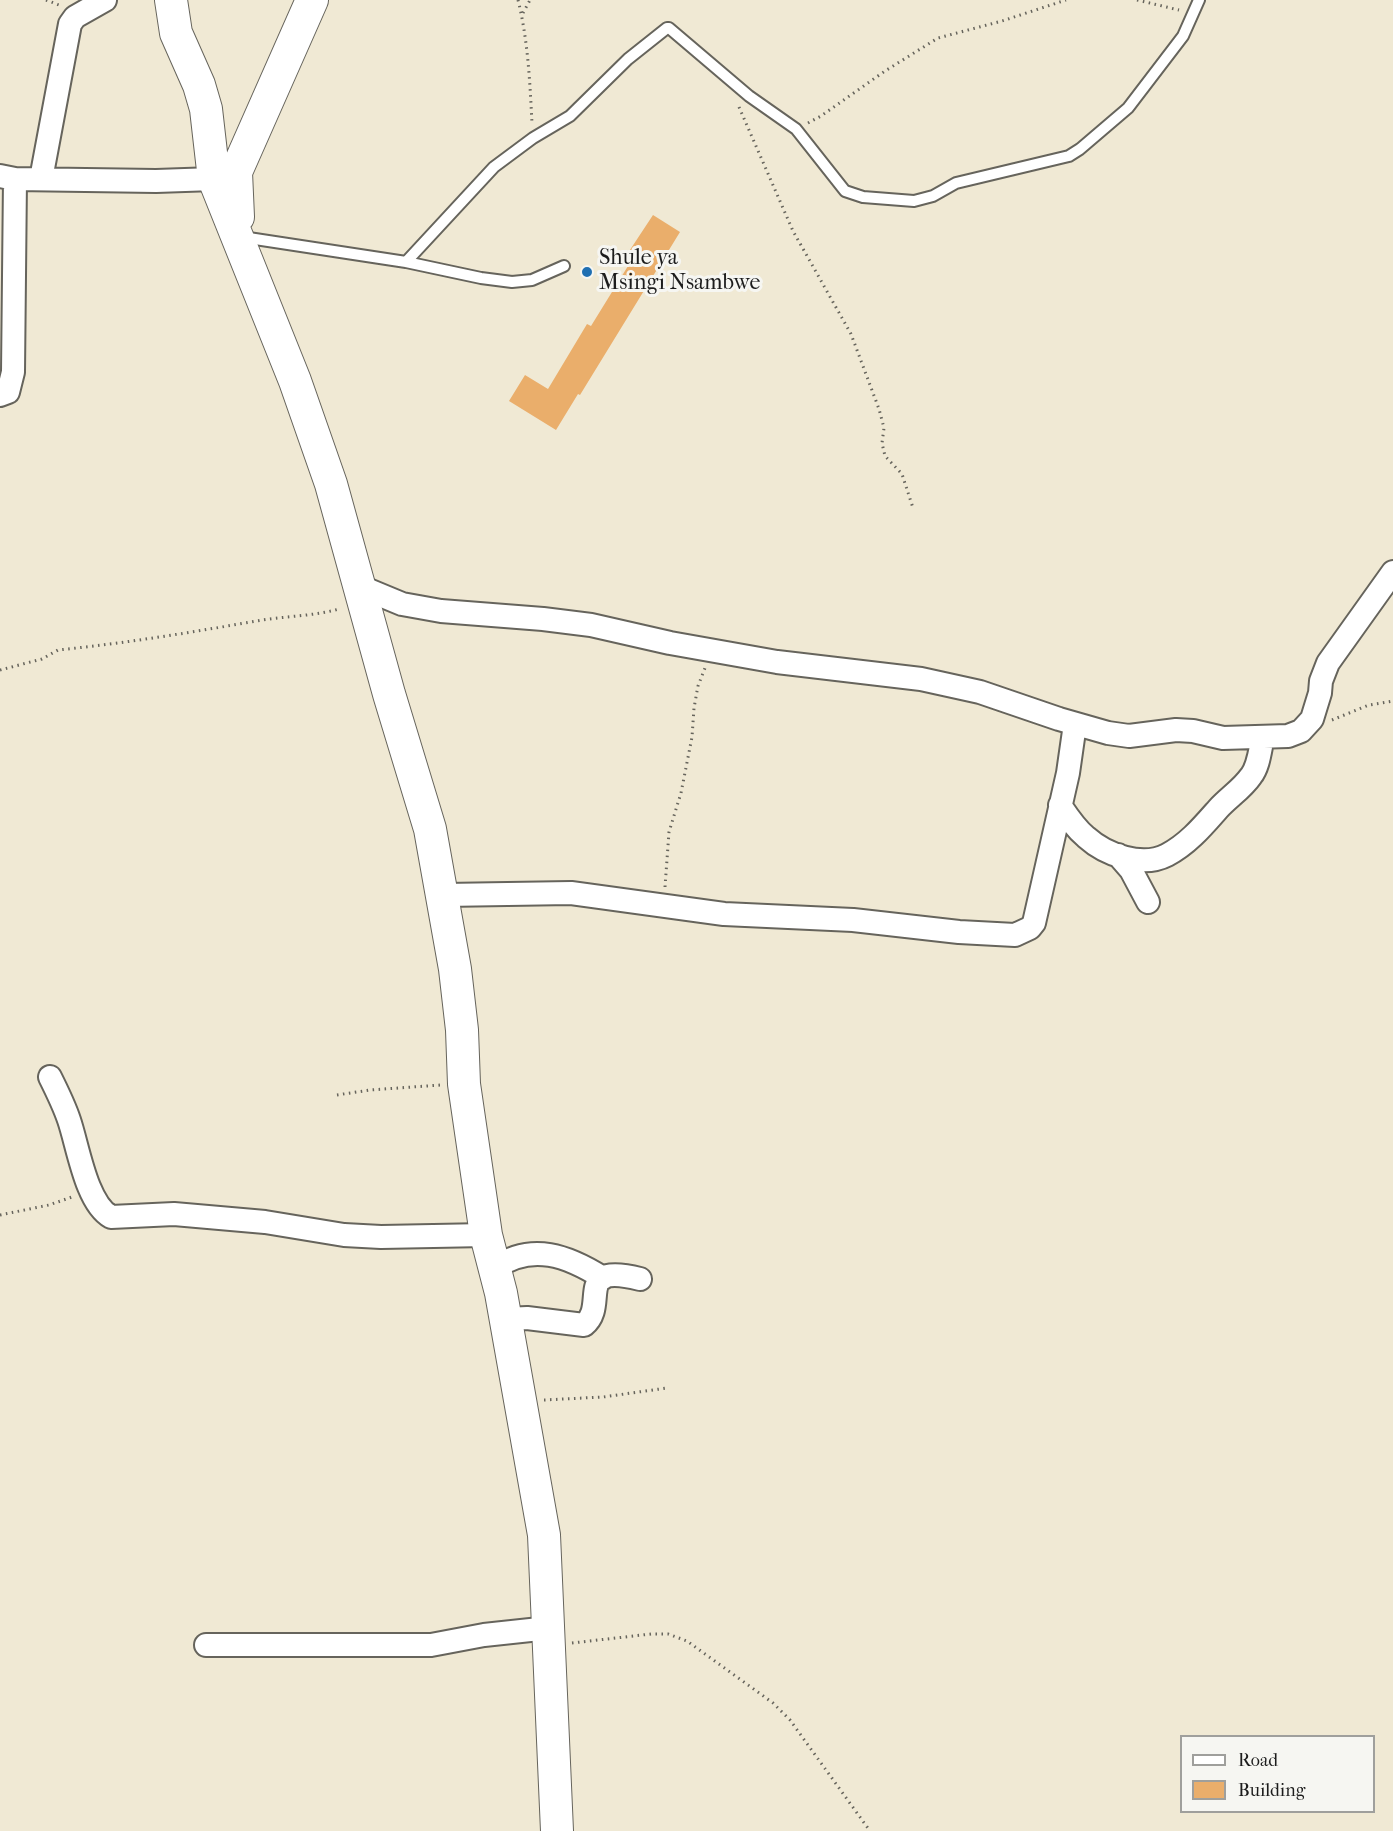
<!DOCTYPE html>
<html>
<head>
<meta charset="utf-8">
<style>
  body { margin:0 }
  #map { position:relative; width:1393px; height:1831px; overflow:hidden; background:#f0e9d4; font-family:"IM FELL French Canon",serif }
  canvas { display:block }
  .legend { position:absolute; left:1180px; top:1735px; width:195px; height:78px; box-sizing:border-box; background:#f6f6f2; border:2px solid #9f9f9c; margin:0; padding:8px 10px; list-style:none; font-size:18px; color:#1c1c1c }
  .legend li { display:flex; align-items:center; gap:12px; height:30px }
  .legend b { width:30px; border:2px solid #9f9f9c }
</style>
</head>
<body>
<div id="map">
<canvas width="1393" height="1831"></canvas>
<ul class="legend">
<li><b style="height:8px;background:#fff"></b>Road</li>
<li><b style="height:16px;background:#eaae6b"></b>Building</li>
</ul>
</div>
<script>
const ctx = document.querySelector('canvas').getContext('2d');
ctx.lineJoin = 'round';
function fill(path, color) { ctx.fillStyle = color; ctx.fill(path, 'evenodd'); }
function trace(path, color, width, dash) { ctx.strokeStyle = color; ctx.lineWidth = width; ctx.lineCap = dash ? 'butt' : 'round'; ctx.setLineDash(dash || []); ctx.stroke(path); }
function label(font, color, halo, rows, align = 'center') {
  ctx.font = font + ' "IM FELL French Canon",serif'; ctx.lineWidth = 6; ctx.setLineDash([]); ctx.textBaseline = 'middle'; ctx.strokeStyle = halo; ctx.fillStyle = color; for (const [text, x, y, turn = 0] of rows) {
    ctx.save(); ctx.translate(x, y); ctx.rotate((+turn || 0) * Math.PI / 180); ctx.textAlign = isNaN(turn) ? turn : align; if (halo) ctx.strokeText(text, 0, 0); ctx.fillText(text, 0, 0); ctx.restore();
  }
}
fill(new Path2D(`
  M653 215 680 232 580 395 578 394 556 430 509 401 525 375 548 389 587 324 591 326 628 266 622 262Z`), '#eaae6b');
const lane = new Path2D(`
  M242 237 406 262 481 278 512 282 532 280 564 266
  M406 262 494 167 533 138 570 116 628 59 667 28H669L749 96 796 129 845 191 863 197 914 201 933 196 956 183 1069 156 1080 149 1128 108 1183 36 1199 0`);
const street = new Path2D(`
  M0 176 15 179 156 181 214 179
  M41 179 70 24 75 17 105 0
  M0 395 8 392 13 372 15 179
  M361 587 402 604 441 611 543 619 591 625 670 643 777 662 921 679 980 692 1059 719 1108 733 1129 736 1176 730 1193 731 1223 738 1288 736 1301 731 1312 719 1320 693 1321 681 1328 663 1393 572
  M1060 805C1068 817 1075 828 1086 837 1106 855 1142 868 1167 855 1188 844 1203 826 1218 809 1229 797 1242 789 1251 776 1259 766 1260 749 1263 737
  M1118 855 1131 870 1148 902
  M444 895 571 893 724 914 853 920 959 932 1015 935 1030 928 1034 923 1068 773 1075 724
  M50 1077C57 1091 64 1105 69 1120 78 1146 86 1203 111 1217L174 1214 265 1222 344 1235 381 1237 486 1235
  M495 1268C532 1242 568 1256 603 1278
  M506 1319 527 1318 584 1325C609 1305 572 1262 640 1279
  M206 1645H431L484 1635 549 1628`);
const secondary = new Path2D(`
  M171 0 176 33 199 85 206 109 214 179 295 381 331 484 389 694 430 829 455 969 462 1030 464 1084 486 1235 501 1293 544 1535 557 1831
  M238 217 236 172 312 0`);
trace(lane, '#66645c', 14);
trace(street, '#66645c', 26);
trace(secondary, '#66645c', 34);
trace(new Path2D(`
  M46 0 59 5
  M518 0C528 40 530 83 532 124
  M1137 0 1179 10
  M523 13 530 0
  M739 107 793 231 851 334 879 409 884 428 882 443 885 456 902 474 913 508
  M808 123 821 116 885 71 938 38 1002 21 1066 0
  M0 670 42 659 58 650C127 643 194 632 262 620 288 616 314 616 339 609
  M1332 720 1369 705 1393 701
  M665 887 669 832 681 793 692 737 694 708 698 686 705 668
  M337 1095 370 1090 441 1085
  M0 1215 49 1205 72 1197
  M544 1400 603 1397 667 1388
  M572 1643 651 1634H668L687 1641 773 1703 790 1720 870 1831`), '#66645c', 3, [1.5, 4.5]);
trace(lane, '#fff', 10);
trace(street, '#fff', 22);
trace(secondary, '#fff', 32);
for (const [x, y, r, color] of [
  [587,272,6,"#1f6fb2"]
]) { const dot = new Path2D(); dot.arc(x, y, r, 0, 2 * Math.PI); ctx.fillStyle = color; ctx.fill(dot); trace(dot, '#f6f6f2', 2); }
label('22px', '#1c1c1c', '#f6f6f2', [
  ["Shule ya",599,259],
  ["Msingi Nsambwe",599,284]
], 'left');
</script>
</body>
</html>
